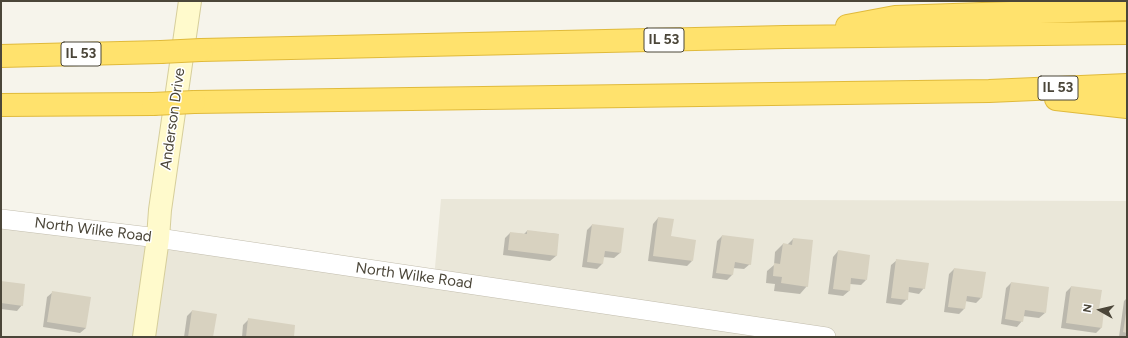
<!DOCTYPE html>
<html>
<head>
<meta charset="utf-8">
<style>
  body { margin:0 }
  #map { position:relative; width:1128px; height:338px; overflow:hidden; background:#f6f4eb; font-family:Figtree,sans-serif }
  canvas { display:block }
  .frame { position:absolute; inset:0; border:2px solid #4b4639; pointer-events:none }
  .north { position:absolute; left:1080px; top:290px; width:40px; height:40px; -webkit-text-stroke:3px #fff; paint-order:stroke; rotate:278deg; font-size:11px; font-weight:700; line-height:16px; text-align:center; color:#4b4639 }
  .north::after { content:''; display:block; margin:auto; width:14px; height:18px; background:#4b4639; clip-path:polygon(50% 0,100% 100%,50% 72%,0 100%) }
</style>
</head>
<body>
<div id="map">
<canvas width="1128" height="338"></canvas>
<div class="frame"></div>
<div class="north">N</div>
</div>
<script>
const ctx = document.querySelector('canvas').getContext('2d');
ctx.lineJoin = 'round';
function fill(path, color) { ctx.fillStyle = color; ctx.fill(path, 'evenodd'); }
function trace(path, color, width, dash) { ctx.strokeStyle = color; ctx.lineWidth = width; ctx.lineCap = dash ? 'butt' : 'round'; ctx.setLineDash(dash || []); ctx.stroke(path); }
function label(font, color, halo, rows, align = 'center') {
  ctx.font = font + ' Figtree,sans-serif'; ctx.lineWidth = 3; ctx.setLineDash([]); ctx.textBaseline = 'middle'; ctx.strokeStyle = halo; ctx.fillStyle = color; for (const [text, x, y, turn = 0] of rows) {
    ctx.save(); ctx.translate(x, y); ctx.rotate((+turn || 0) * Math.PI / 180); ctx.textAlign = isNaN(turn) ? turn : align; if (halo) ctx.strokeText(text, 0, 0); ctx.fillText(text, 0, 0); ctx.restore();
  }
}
fill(new Path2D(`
  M441 199 1127 201V337H1V219L434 279Z`), '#eae7d9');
fill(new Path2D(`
  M658 218 670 237 692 261 687 266 648 261 653 224Z
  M592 225 623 229 620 253 614 258 603 257 602 264 597 269 582 267 587 230Z
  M527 231 558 234 556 256 550 261 503 255 505 238 510 233 524 234Z
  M722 236 750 264 744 269 733 268 732 275 727 280 712 278 717 241Z
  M793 239 807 286 800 294 774 291 775 284 766 283 767 271 774 265 775 252 783 244 787 245Z
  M838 251 866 280 861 285 850 284 849 291 843 296 828 294 833 257Z
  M897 260 924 288 919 294 908 292 907 299 901 305 886 303 891 265Z
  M954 269 981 298 976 303 965 301 964 309 959 314 944 312 949 274Z
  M1 282 22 305 17 311 1 309Z
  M1011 283 1045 313 1039 318 1023 316 1022 321 1017 327 1001 324 1006 288Z
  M1071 287 1098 310 1101 328 1096 333 1061 328 1066 292Z
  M53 292 86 328 80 333 43 327 47 297Z
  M1127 298V337H1119L1124 301Z
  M192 311 212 337H184L187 316Z
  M249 319 293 337H242L243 325Z`), '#0003');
fill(new Path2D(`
  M658 217 674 219 671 236 696 240 693 261 653 256Z
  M592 224 624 228 621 253 605 251 603 264 587 262Z
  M527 230 559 234 557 256 508 250 510 232 527 234Z
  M722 235 754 239 751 265 735 262 733 275 716 273Z
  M793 238 813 240 808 287 781 283 782 277 773 276 774 263 780 264 783 243 792 245Z
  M838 250 870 255 867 280 851 278 850 291 833 289Z
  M896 259 929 263 925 289 909 287 908 300 891 298Z
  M954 268 986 272 982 298 967 296 965 309 948 307Z
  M1 281 25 284 23 306 1 303Z
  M1011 282 1049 287 1046 313 1025 310 1023 322 1005 319Z
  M1071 286 1102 290 1099 309 1104 310 1102 328 1066 323Z
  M52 291 91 297 86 328 47 322Z
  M192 310 217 314 213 337H188Z
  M1126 313H1127V333L1123 332Z
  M248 318 295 325 294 337H246Z`), '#d8d2c0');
const street = new Path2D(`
  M1 219 158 238 826 337`);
const secondary = new Path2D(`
  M144 337 158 238 160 210 190 1`);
const highway = new Path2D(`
  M847 26 895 17 1127 9
  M201 50 785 37 1127 33
  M1 56 161 52
  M1056 99 1127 107
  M194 102 989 91 1127 85
  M1 105 153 104`);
trace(street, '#c2bdad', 20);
trace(secondary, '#d6ce9b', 24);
trace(highway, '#e0ba3b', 24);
trace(street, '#fff', 19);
trace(secondary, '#fffacc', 22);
trace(highway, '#ffe26d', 22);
const highwayBridge = new Path2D(`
  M161 52 201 50
  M153 104 194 102`);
trace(highwayBridge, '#e0ba3b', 24, []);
trace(highwayBridge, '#ffe26d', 22);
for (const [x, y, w] of [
  [664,40,40],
  [81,54,40],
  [1058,88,40]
]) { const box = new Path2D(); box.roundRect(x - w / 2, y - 12, w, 24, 3); ctx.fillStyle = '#fff'; ctx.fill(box); trace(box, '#4b4639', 1); }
label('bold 14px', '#4b4639', null, [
  ["IL 53",664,40],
  ["IL 53",81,54],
  ["IL 53",1058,88]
]);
label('15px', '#4b4639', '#fff', [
  ["Anderson Drive",173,119,-82],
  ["North Wilke Road",93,230,7],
  ["North Wilke Road",414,276,8]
]);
</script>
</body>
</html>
